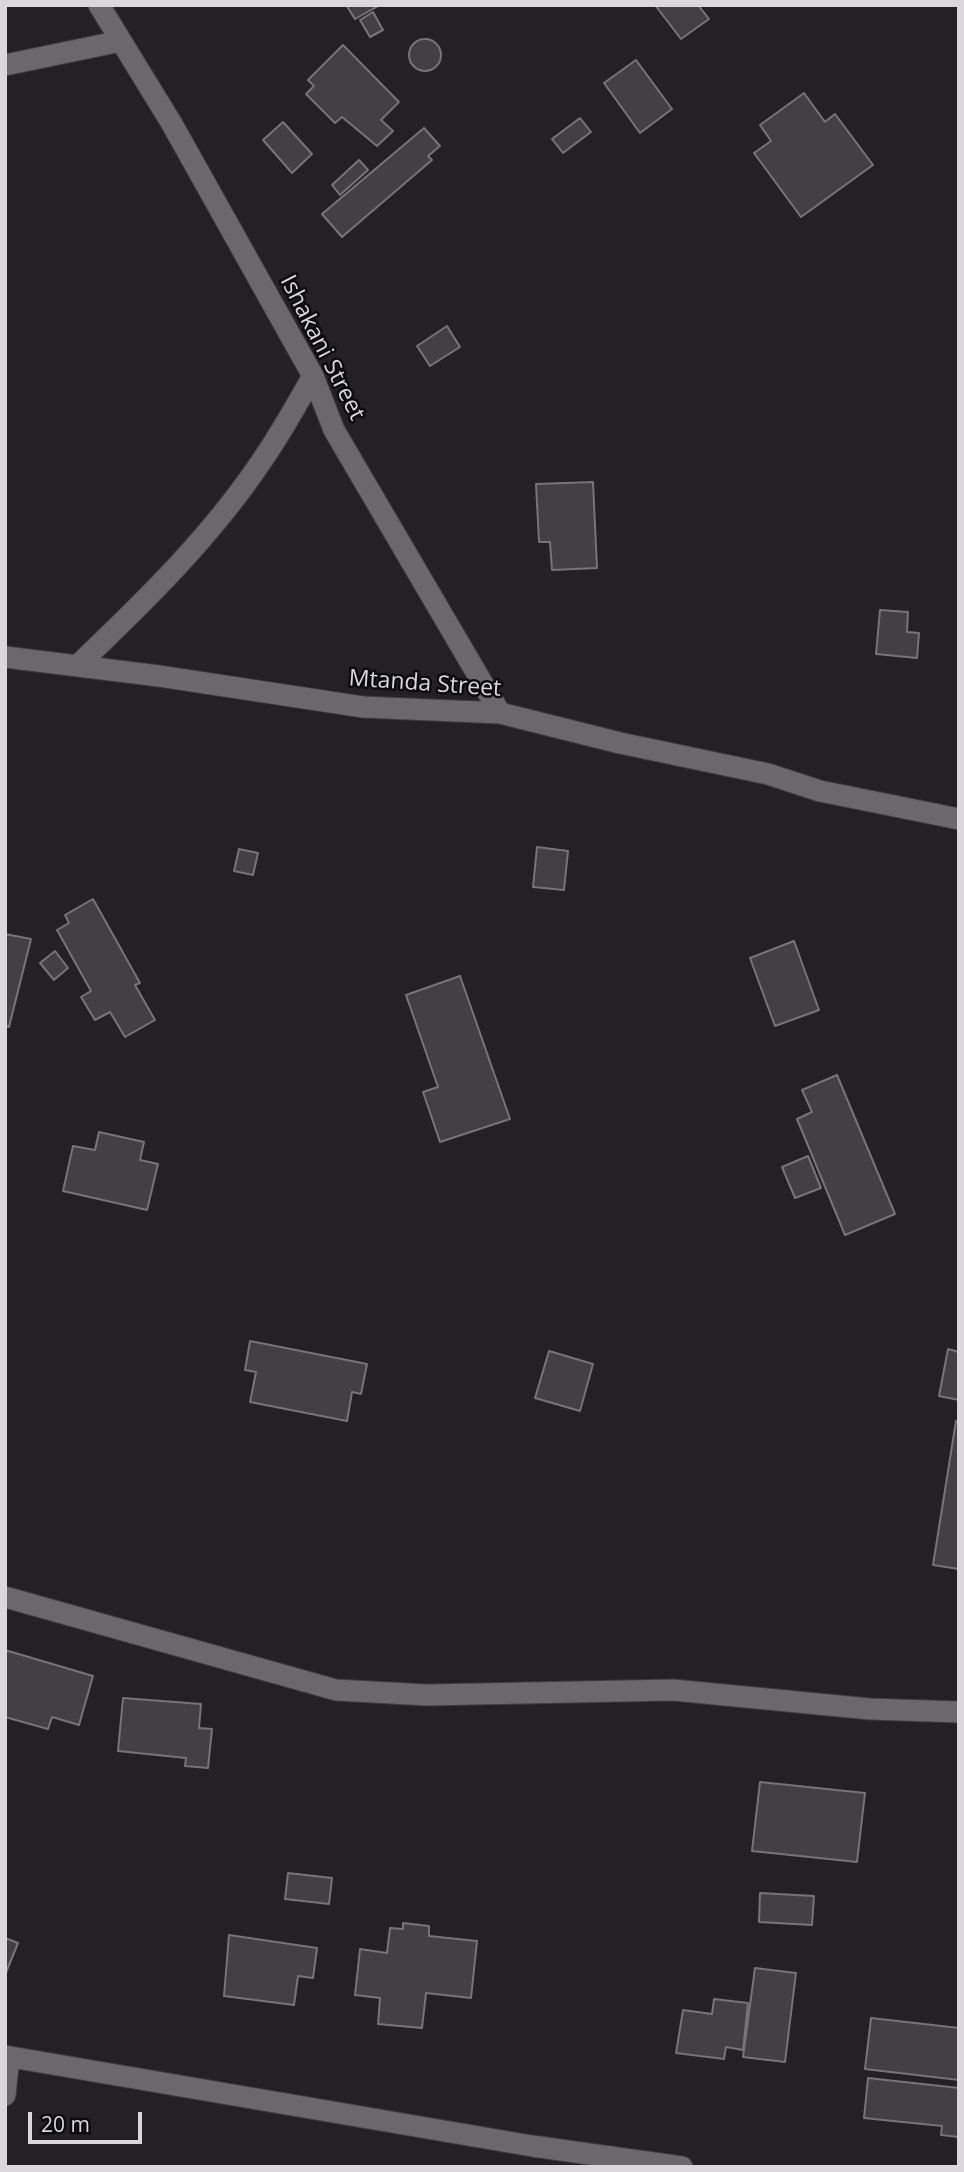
<!DOCTYPE html>
<html>
<head>
<meta charset="utf-8">
<style>
  body { margin:0 }
  #map { position:relative; width:964px; height:2172px; overflow:hidden; background:#232126; font-family:"Open Sans",sans-serif }
  canvas { display:block }
  .frame { position:absolute; inset:0; border:7px solid #dad8dc; pointer-events:none }
  .scale { position:absolute; left:28px; top:2112px; width:114px; height:32px; box-sizing:border-box; border:4px solid #dad8dc; border-top:0; padding-left:9px; font-size:21px; line-height:24px; white-space:nowrap; color:#dad8dc; -webkit-text-stroke:5px #0c0b0d; paint-order:stroke }
</style>
</head>
<body>
<div id="map">
<canvas width="964" height="2172"></canvas>
<div class="frame"></div>
<div class="scale">20 m</div>
</div>
<script>
const ctx = document.querySelector('canvas').getContext('2d');
ctx.lineJoin = 'round';
function fill(path, color) { ctx.fillStyle = color; ctx.fill(path, 'evenodd'); }
function trace(path, color, width, dash) { ctx.strokeStyle = color; ctx.lineWidth = width; ctx.lineCap = dash ? 'butt' : 'round'; ctx.setLineDash(dash || []); ctx.stroke(path); }
function label(font, color, halo, rows, align = 'center') {
  ctx.font = font + ' "Open Sans",sans-serif'; ctx.lineWidth = 5; ctx.setLineDash([]); ctx.textBaseline = 'middle'; ctx.strokeStyle = halo; ctx.fillStyle = color; for (const [text, x, y, turn = 0] of rows) {
    ctx.save(); ctx.translate(x, y); ctx.rotate((+turn || 0) * Math.PI / 180); ctx.textAlign = isNaN(turn) ? turn : align; if (halo) ctx.strokeText(text, 0, 0); ctx.fillText(text, 0, 0); ctx.restore();
  }
}
const building = new Path2D(`
  M346 5H380L355 19Z
  M655 5H698L709 19 681 39Z
  M373 12 383 30 370 37 360 20Z
  M409 55a16 16 0 1 1 32 0a16 16 0 1 1-32 0Z
  M343 45 399 102 381 120 393 131 377 146 342 117 335 123 306 94 314 86 308 80Z
  M636 60 672 109 640 133 604 83Z
  M804 93 825 122 835 114 873 165 801 217 754 153 771 141 760 125Z
  M580 118 591 132 563 153 552 139Z
  M283 122 312 154 292 173 263 140Z
  M424 128 440 146 428 156 432 160 342 237 322 214Z
  M359 160 368 170 340 195 332 185Z
  M447 326 460 347 430 366 417 346Z
  M593 482 597 568 552 570 550 542H539L536 484Z
  M880 610 908 612 907 632 919 633 917 658 876 654Z
  M537 847 568 851 564 890 533 887Z
  M239 849 258 853 253 875 234 871Z
  M93 899 140 983 135 985 155 1020 125 1037 110 1012 95 1020 81 997 91 991 57 930 69 923 65 915Z
  M5 934 31 939 9 1027 5 1026Z
  M794 941 819 1010 775 1026 750 958Z
  M55 951 68 968 54 980 40 963Z
  M460 976 510 1119 440 1142 423 1092 438 1087 406 995Z
  M837 1075 895 1214 845 1235 797 1119 812 1112 802 1090Z
  M99 1132 144 1142 140 1160 158 1164 147 1210 63 1191 73 1146 95 1150Z
  M808 1156 821 1188 795 1198 782 1167Z
  M250 1341 367 1364 361 1394 352 1392 347 1421 250 1402 256 1372 245 1370Z
  M948 1349 959 1352V1400L939 1396Z
  M549 1351 593 1364 580 1411 535 1398Z
  M956 1421H959V1569L933 1565Z
  M5 1650 93 1676 79 1725 52 1717 48 1729 5 1717Z
  M123 1698 201 1704 199 1728 212 1729 208 1768 185 1766 186 1758 118 1751Z
  M760 1782 865 1793 857 1862 752 1851Z
  M288 1873 332 1878 329 1904 285 1899Z
  M760 1893 814 1896 812 1925 759 1922Z
  M403 1923 429 1926V1936L477 1941 471 1998 426 1993 422 2028 378 2024 380 1998 355 1995 360 1949 387 1953 390 1928 403 1929Z
  M229 1935 317 1948 313 1978 298 1976 294 2005 224 1996Z
  M5 1938 18 1943 5 1975Z
  M755 1968 796 1973 785 2062 743 2057Z
  M714 1999 748 2003 743 2050 726 2047 724 2059 676 2053 683 2010 712 2014Z
  M871 2018 959 2028V2080L865 2069Z
  M868 2078 959 2088V2137L941 2135 942 2126 864 2118Z`);
fill(building, '#423f45');
trace(building, '#767379', 2);
const minor = new Path2D(`
  M99 5 172 124 313 376 334 430 500 713
  M5 65 121 41
  M5 657 159 676 363 707 500 713 620 743 768 774 820 791 959 819
  M77 666C144 602 211 537 263 459 281 433 297 404 313 376
  M5 1597 336 1690 427 1695 673 1690 870 1709 959 1712
  M5 2056 532 2146 682 2167
  M5 2095 9 2057`);
trace(minor, '#3e3b40', 23);
trace(minor, '#6a676d', 21);
label('23px', '#dad8dc', '#0c0b0d', [
  ["Ishakani Street",322,348,63],
  ["Mtanda Street",425,684,4]
]);
</script>
</body>
</html>
